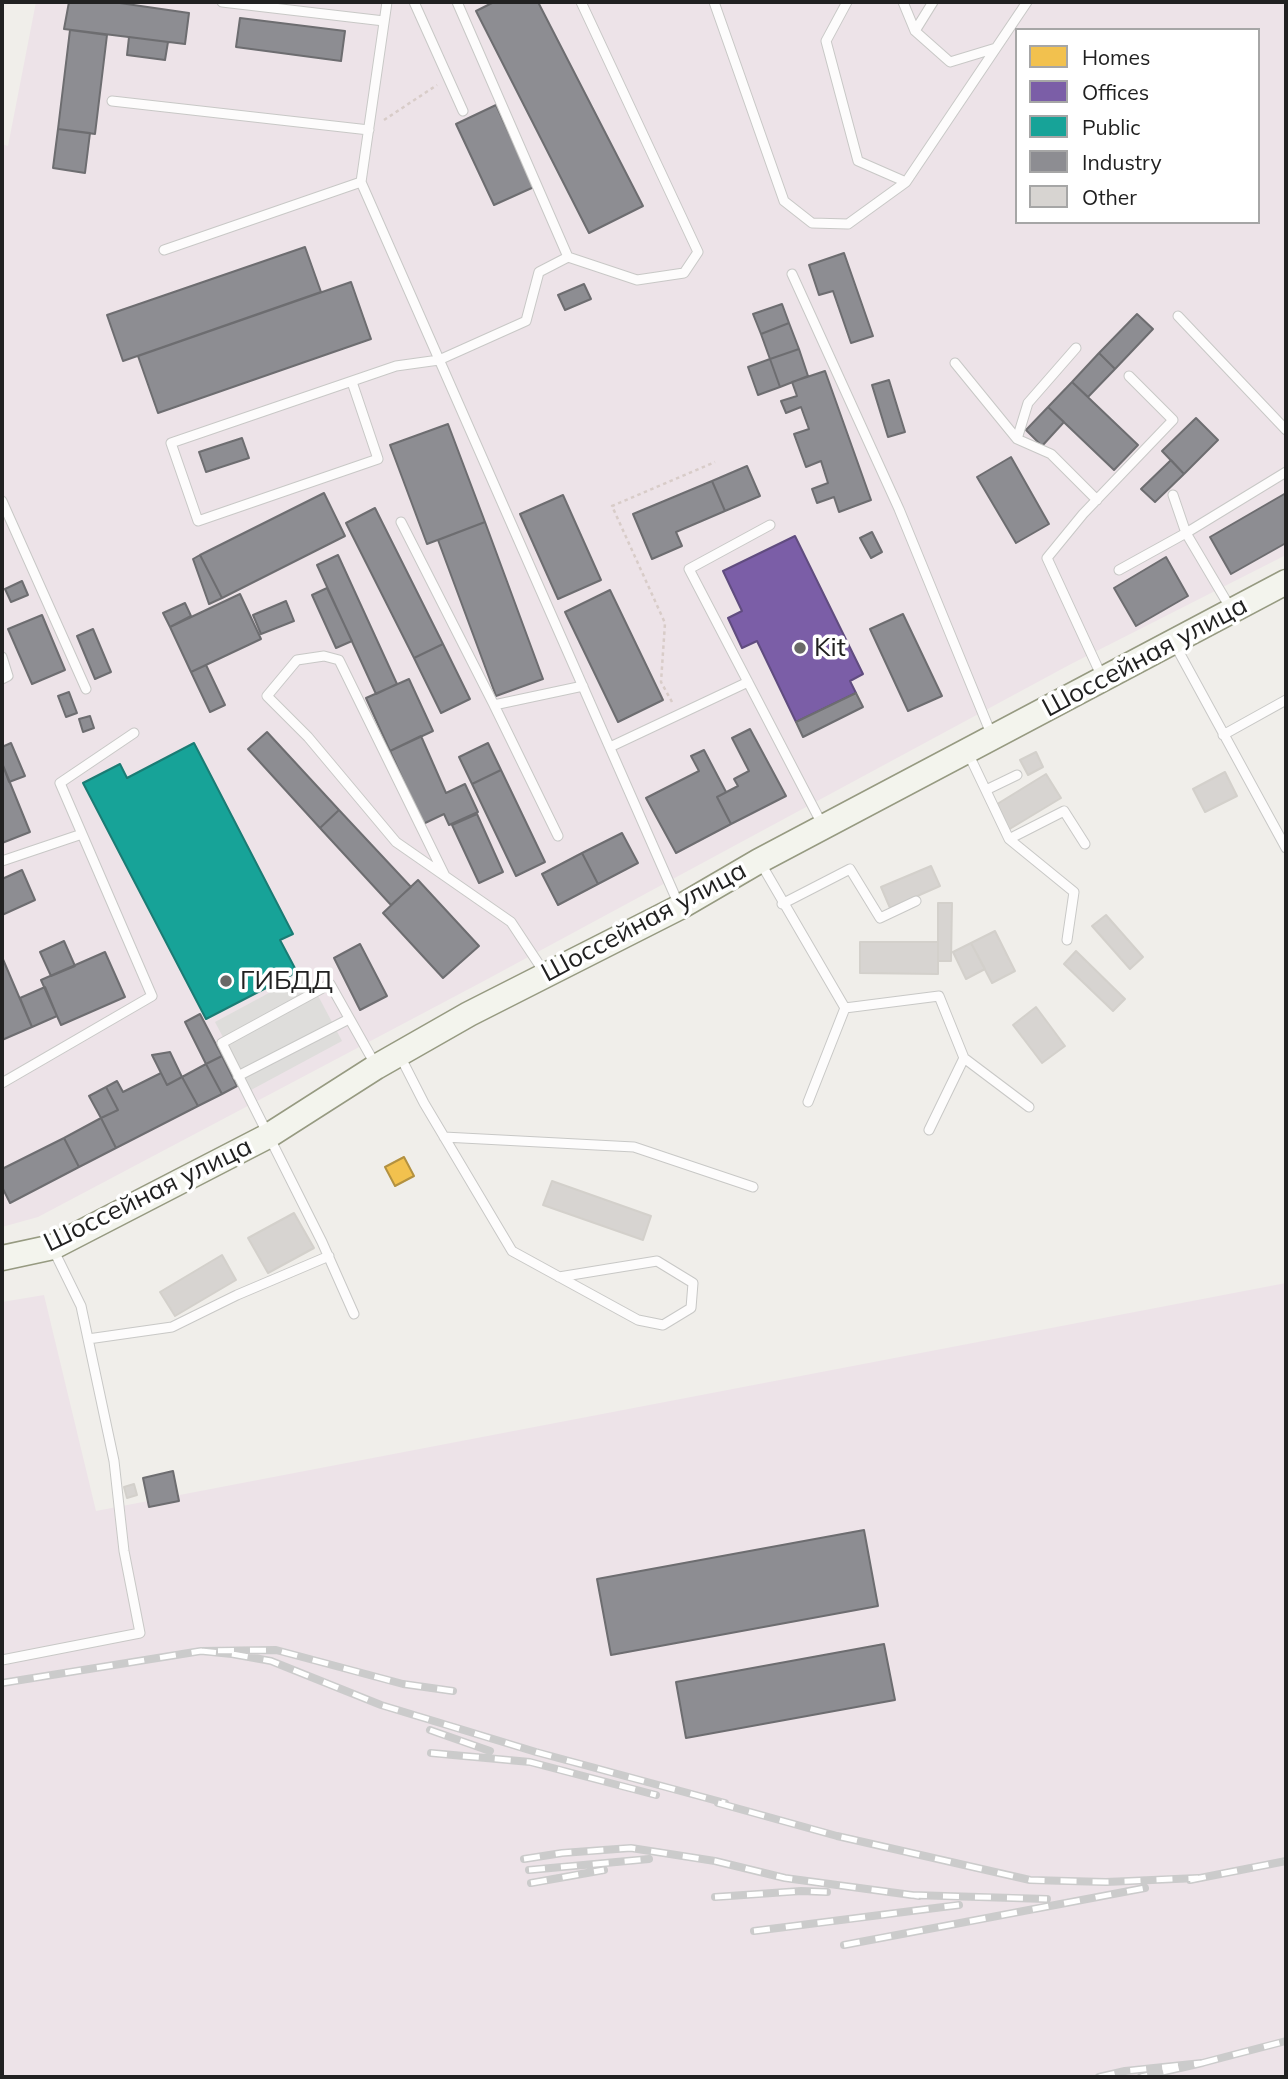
<!DOCTYPE html>
<html>
<head>
<meta charset="utf-8">
<style>
  body { margin:0 }
  #map { position:relative; width:1288px; height:2079px; overflow:hidden; background:#f0eeea; font-family:Mulish,sans-serif }
  canvas { display:block }
  .frame { position:absolute; inset:0; border:4px solid #212121; pointer-events:none }
  .legend { position:absolute; left:1015px; top:28px; width:245px; height:196px; box-sizing:border-box; background:#fff; border:2px solid #a6a6a6; margin:0; padding:9px 12px; list-style:none; font-size:21px; color:#212121 }
  .legend li { display:flex; align-items:center; gap:14px; height:35px }
  .legend b { width:35px; border:2px solid #a6a6a6 }
</style>
</head>
<body>
<div id="map">
<canvas width="1288" height="2079"></canvas>
<div class="frame"></div>
<ul class="legend">
<li><b style="height:19px;background:#f2c14e"></b>Homes</li>
<li><b style="height:19px;background:#7b5ea7"></b>Offices</li>
<li><b style="height:19px;background:#17a398"></b>Public</li>
<li><b style="height:19px;background:#8d8d92"></b>Industry</li>
<li><b style="height:19px;background:#d7d4d1"></b>Other</li>
</ul>
</div>
<script>
const ctx = document.querySelector('canvas').getContext('2d');
ctx.lineJoin = 'round';
function fill(path, color) { ctx.fillStyle = color; ctx.fill(path, 'evenodd'); }
function trace(path, color, width, dash) { ctx.strokeStyle = color; ctx.lineWidth = width; ctx.lineCap = dash ? 'butt' : 'round'; ctx.setLineDash(dash || []); ctx.stroke(path); }
function label(font, color, halo, rows, align = 'center') {
  ctx.font = font + ' Mulish,sans-serif'; ctx.lineWidth = 7; ctx.setLineDash([]); ctx.textBaseline = 'middle'; ctx.strokeStyle = halo; ctx.fillStyle = color; for (const [text, x, y, turn = 0] of rows) {
    ctx.save(); ctx.translate(x, y); ctx.rotate((+turn || 0) * Math.PI / 180); ctx.textAlign = isNaN(turn) ? turn : align; if (halo) ctx.strokeText(text, 0, 0); ctx.fillText(text, 0, 0); ctx.restore();
  }
}
fill(new Path2D(`
  M36 2H1286V555L1071 664 482 982 38 1217 2 1227V144L8 146ZM1017 30H1258V222H1017Z
  M1286 1283V2077H2V1302L44 1295 96 1511Z`), '#ede3e8');
fill(new Path2D(`
  M306 973 342 1041 251 1090 215 1022Z`), '#dedddb');
const homes = new Path2D(`
  M404 1157 414 1176 395 1186 385 1167Z`);
fill(homes, '#f2c14e');
trace(homes, '#b39140', 2);
const offices = new Path2D(`
  M795 536 863 674 850 681 856 693 796 722 757 641 742 648 728 618 742 611 723 571Z`);
fill(offices, '#7b5ea7');
trace(offices, '#604c7f', 2);
const public = new Path2D(`
  M194 743 293 934 280 940 297 972 206 1019 83 783 120 764 127 778Z`);
fill(public, '#17a398');
trace(public, '#1a7c74', 2);
const industry = new Path2D(`
  M69 2H113L189 13 185 44 64 29Z
  M494 2H538L643 206 589 233 476 11Z
  M240 18 345 31 341 61 236 47Z
  M70 30 107 35 95 134 58 129Z
  M129 37 168 42 165 60 127 55Z
  M496 105 534 187 494 205 456 124Z
  M58 129 90 133 85 173 53 168Z
  M305 247 321 292 123 361 107 315Z
  M844 253 873 336 851 343 833 291 819 295 809 265Z
  M351 282 371 339 158 413 138 356Z
  M584 284 591 299 565 310 558 295Z
  M782 304 789 323 761 334 753 314Z
  M1137 314 1153 329 1115 369 1099 353Z
  M789 323 799 349 770 359 761 334Z
  M799 349 808 376 780 387 770 359Z
  M1099 353 1115 369 1088 397 1072 382Z
  M770 359 780 387 758 395 748 367Z
  M825 371 871 500 839 512 834 497 817 503 812 489 828 483 821 461 806 467 794 434 809 429 801 407 786 413 781 401 797 396 792 382Z
  M889 380 905 432 888 437 872 385Z
  M1072 382 1138 445 1114 470 1048 407Z
  M1048 407 1064 422 1042 446 1026 430Z
  M1196 418 1218 440 1184 474 1162 451Z
  M448 424 485 522 427 544 390 445Z
  M242 438 249 458 206 472 199 452Z
  M1011 457 1049 524 1016 543 977 477Z
  M1171 460 1184 474 1155 502 1141 489Z
  M747 466 760 496 725 511 712 481Z
  M712 481 725 511 676 532 682 546 652 559 633 514Z
  M324 493 345 536 222 598 200 555Z
  M1286 493V543L1231 574 1210 537Z
  M563 495 601 580 558 599 520 514Z
  M375 508 443 644 414 658 346 523Z
  M485 522 543 679 496 696 438 540Z
  M872 532 882 552 871 558 860 538Z
  M200 555 222 598 209 604 193 559Z
  M338 555 397 684 376 694 317 565Z
  M1166 557 1188 596 1136 626 1114 588Z
  M22 581 28 595 11 602 5 589Z
  M327 588 352 641 336 648 312 595Z
  M610 590 663 700 618 722 565 612Z
  M240 594 261 639 191 672 170 627Z
  M286 601 294 621 261 634 253 615Z
  M185 603 191 616 170 627 163 613Z
  M903 614 942 696 908 711 870 629Z
  M42 615 65 670 32 684 8 629Z
  M93 629 111 672 95 679 77 636Z
  M443 644 470 699 441 713 414 658Z
  M206 665 225 705 210 712 191 672Z
  M409 679 433 731 390 751 366 698Z
  M69 692 77 713 66 717 58 696Z
  M856 693 863 707 803 737 796 722Z
  M90 716 94 728 83 732 79 719Z
  M750 729 786 796 731 824 717 797 738 786 734 779 749 771 732 738Z
  M267 732 339 810 320 828 248 749Z
  M421 736 446 793 465 784 478 812 449 825 444 814 423 824 390 751Z
  M11 743 25 776 9 782 2 763V747Z
  M488 743 501 770 472 784 459 757Z
  M704 750 726 792 717 797 731 824 676 853 646 798 699 771 691 756Z
  M2 763 30 832 2 843Z
  M501 770 545 862 516 876 472 784Z
  M339 810 411 887 391 905 320 828Z
  M477 814 503 872 479 883 452 825Z
  M622 833 638 863 598 884 582 853Z
  M582 853 598 884 558 905 542 874Z
  M22 870 35 900 2 915V879Z
  M418 880 479 946 443 978 383 913Z
  M64 941 75 966 51 976 40 952Z
  M360 944 387 996 360 1010 334 958Z
  M105 952 125 997 61 1025 41 980Z
  M2 957 32 1027 2 1040Z
  M45 987 57 1016 32 1027 20 998Z
  M200 1014 222 1056 206 1064 185 1022Z
  M170 1052 182 1077 167 1085 152 1055Z
  M222 1056 237 1086 222 1094 206 1064Z
  M206 1064 222 1094 198 1106 182 1077Z
  M161 1073 167 1085 182 1077 198 1106 116 1148 101 1118 118 1110 106 1087 117 1081 123 1092Z
  M106 1087 118 1110 101 1118 89 1096Z
  M101 1118 116 1148 79 1167 64 1138Z
  M64 1138 79 1167 10 1203 2 1187V1169Z
  M173 1471 179 1501 149 1507 143 1478Z
  M864 1530 878 1606 611 1655 597 1579Z
  M884 1644 895 1700 686 1738 676 1682Z`);
fill(industry, '#8d8d92');
trace(industry, '#6d6d70', 2);
const building = new Path2D(`
  M1036 752 1043 767 1028 775 1020 760Z
  M1225 772 1237 796 1205 812 1193 789Z
  M1046 774 1061 798 1008 830 994 806Z
  M931 866 940 886 890 908 881 887Z
  M938 903H952L951 961H938Z
  M1106 915 1143 957 1130 969 1092 926Z
  M995 931 1015 971 992 983 971 943Z
  M860 942H938V974L860 973Z
  M971 943 985 969 966 979 953 952Z
  M1076 951 1125 999 1113 1011 1064 964Z
  M1036 1007 1065 1046 1042 1063 1013 1025Z
  M552 1181 651 1216 643 1240 543 1205Z
  M294 1213 314 1248 268 1273 248 1238Z
  M222 1255 236 1280 175 1316 160 1292Z
  M134 1484 137 1495 127 1498 124 1487Z`);
fill(building, '#d7d4d1');
trace(building, '#d3d0cb', 2);
const lane = new Path2D(`
  M222 2 384 21
  M387 2 361 182 679 905
  M414 2 463 111
  M714 2 784 201 812 223 848 224 906 182 1027 2
  M847 2 826 41 858 161 906 182
  M903 2 915 31 950 62 996 48
  M915 31 933 2
  M112 101 369 130
  M164 250 361 182
  M568 257 637 280 684 273 698 252 581 2
  M792 274 899 509 992 736
  M1178 316 1286 430
  M955 363 1017 439 1051 454 1097 500
  M352 382 378 459 198 521 171 443 396 366 439 360 526 321 539 272 568 257 457 2
  M1017 439 1028 403 1076 348
  M2 501 86 689
  M401 522 494 705 583 686
  M770 525 689 569 823 826
  M1119 570 1186 533 1173 495
  M1231 609 1186 533 1286 472
  M1174 643 1286 848
  M2 657 8 676 2 679
  M1102 677 1047 558 1083 514 1173 420 1129 376
  M494 705 558 836
  M1223 735 1286 700
  M610 747 748 682
  M968 753 1009 839 1074 892 1067 940
  M986 790 1017 775
  M1009 839 1064 811 1085 844
  M2 861 82 834
  M760 862 845 1008 939 996 964 1058 929 1130
  M445 876 339 660 324 656 297 660 267 696 308 737 396 842 511 922 544 972
  M782 904 850 869 880 918 916 901
  M400 1056 424 1103 512 1251 638 1320 663 1325 691 1308 693 1283 657 1261 559 1277
  M964 1058 1029 1107
  M238 1076 349 1019
  M2 1083 152 996 60 783 134 733
  M808 1102 845 1008
  M444 1137 634 1147 753 1187
  M354 1314 322 1242 222 1043 330 984 375 1064
  M88 1339 172 1327 237 1295 329 1256
  M2 1660 140 1633 124 1551 114 1461 81 1306 53 1249`);
const secondary = new Path2D(`
  M2 1258 53 1247 268 1136 376 1067 469 1014 680 907 759 861 1286 582`);
trace(lane, '#c8c8c6', 11);
trace(secondary, '#969a81', 27);
trace(new Path2D(`
  M384 120 437 85
  M672 702 661 682 665 623 612 506 715 462`), '#d8ccc8', 2.5, [3.5, 3.5]);
trace(lane, '#fdfcfc', 9);
trace(secondary, '#f3f4ed', 24);
const rail = new Path2D(`
  M2 1683 201 1651
  M453 1691 403 1684 276 1650 201 1651 232 1654 271 1661 381 1705 536 1752 725 1803
  M430 1730 490 1751
  M431 1753 530 1762 656 1795
  M718 1803 837 1836 1030 1880 1106 1882 1198 1878
  M524 1859 562 1853 631 1848 715 1861 785 1878 919 1896
  M529 1870 649 1859
  M1190 1880 1286 1861
  M531 1883 604 1870
  M911 1895 1047 1899
  M715 1897 801 1891 827 1892
  M754 1931 959 1905
  M844 1945 1145 1888
  M1202 2063 1286 2041
  M1099 2077 1125 2071 1202 2063 1141 2077`);
trace(rail, '#cbcbcb', 8);
trace(rail, '#fff', 5, [16]);
for (const [x, y, r, color] of [
  [800,648,7,"#696967"],
  [226,981,7,"#696967"]
]) { const dot = new Path2D(); dot.arc(x, y, r, 0, 2 * Math.PI); ctx.fillStyle = color; ctx.fill(dot); trace(dot, '#fff', 2.5); }
label('26px', '#212121', '#fff', [
  ["Kit",814,648],
  ["ГИБДД",240,981]
], 'left');
label('26px', '#212121', '#fff', [
  ["Шоссейная улица",1145,657,-28],
  ["Шоссейная улица",644,922,-28],
  ["Шоссейная улица",148,1195,-26]
]);
</script>
</body>
</html>
